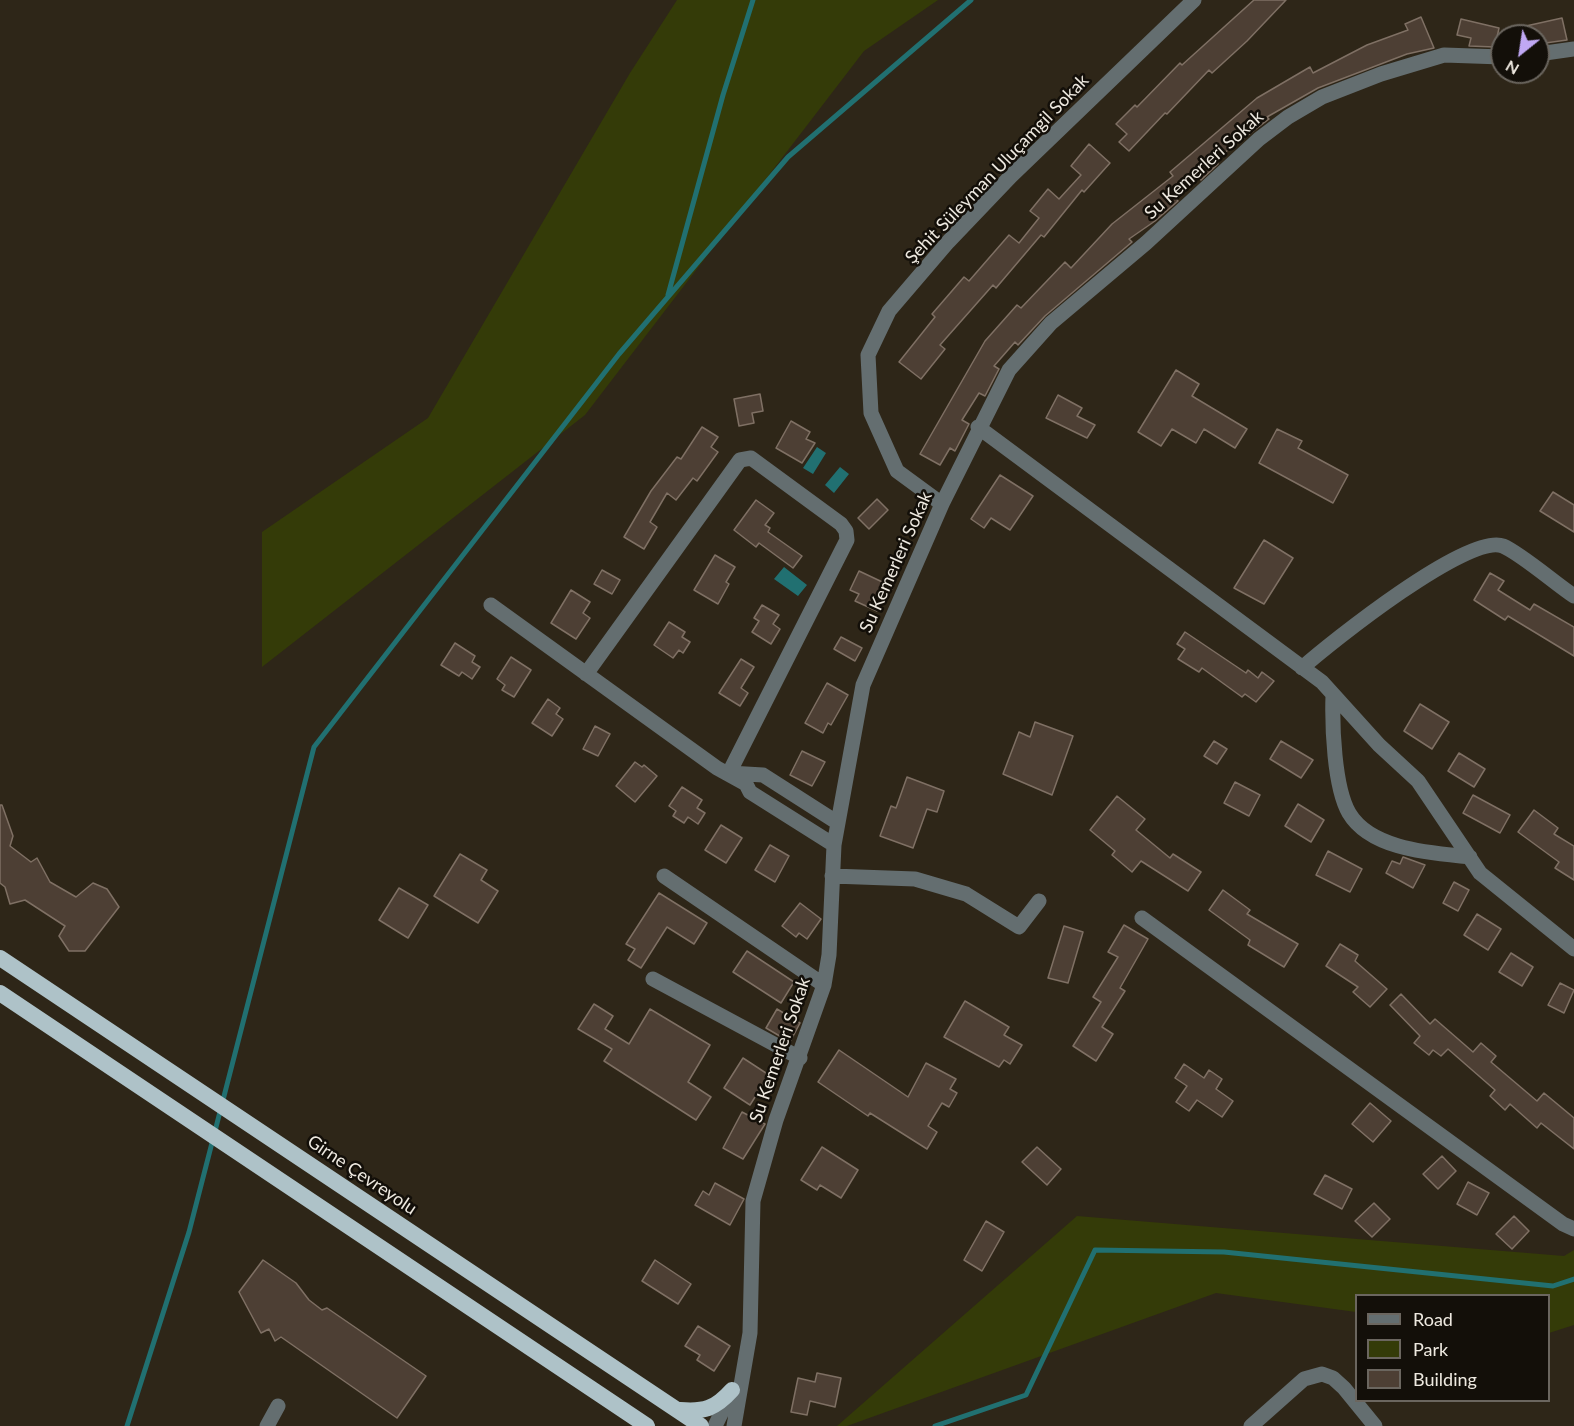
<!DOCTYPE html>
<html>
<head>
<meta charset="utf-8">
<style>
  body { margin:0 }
  #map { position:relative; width:1574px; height:1426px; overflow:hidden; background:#2e2618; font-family:Lato,sans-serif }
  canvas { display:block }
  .legend { position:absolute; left:1355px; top:1294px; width:195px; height:108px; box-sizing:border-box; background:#130f09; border:2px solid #6b665f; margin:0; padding:8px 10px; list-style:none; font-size:18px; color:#eee9e0 }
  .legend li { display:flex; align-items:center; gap:12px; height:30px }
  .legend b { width:30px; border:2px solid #6b665f }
  .north { position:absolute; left:1490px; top:24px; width:60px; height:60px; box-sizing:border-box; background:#130f09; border:2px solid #6b665f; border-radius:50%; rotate:210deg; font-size:16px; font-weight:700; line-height:24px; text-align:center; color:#eee9e0 }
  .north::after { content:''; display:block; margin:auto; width:21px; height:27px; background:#c0a8f4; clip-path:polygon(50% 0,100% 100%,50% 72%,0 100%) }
</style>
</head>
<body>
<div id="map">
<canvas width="1574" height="1426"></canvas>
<ul class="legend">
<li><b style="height:8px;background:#646e70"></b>Road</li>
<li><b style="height:16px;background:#343b08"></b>Park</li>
<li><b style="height:16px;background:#4d3f34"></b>Building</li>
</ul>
<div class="north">N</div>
</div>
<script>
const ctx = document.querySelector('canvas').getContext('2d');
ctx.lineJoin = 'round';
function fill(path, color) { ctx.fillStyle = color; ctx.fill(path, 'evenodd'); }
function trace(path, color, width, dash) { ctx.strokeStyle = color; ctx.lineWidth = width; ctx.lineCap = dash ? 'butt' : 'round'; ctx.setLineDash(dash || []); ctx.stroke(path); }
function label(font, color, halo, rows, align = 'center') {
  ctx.font = font + ' Lato,sans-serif'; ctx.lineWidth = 5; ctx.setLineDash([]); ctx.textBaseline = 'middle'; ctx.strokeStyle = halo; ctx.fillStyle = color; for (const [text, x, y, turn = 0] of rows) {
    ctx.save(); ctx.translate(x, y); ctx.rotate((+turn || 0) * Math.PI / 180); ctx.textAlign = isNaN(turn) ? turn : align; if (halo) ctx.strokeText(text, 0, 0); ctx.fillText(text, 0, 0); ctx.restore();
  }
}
fill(new Path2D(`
  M677 0H938L864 51 585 415 262 667V532L428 418 630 73Z
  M1077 1216 1564 1256 1574 1250V1325L1549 1333 1548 1296H1356V1312L1216 1293 847 1426H837Z`), '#343b08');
fill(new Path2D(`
  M817 447 826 453 813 474 803 468Z
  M840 467 849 474 834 493 825 485Z
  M784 567 807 585 798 596 774 579Z`), '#217071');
trace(new Path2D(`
  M668 295 723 95 753 0
  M127 1426 189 1232 314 747 619 354 788 157 971 0
  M935 1426 1026 1395 1095 1250 1224 1252 1553 1286 1574 1279`), '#217071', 5);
const building = new Path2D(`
  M1254 0H1286L1247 41 1212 73 1209 70 1167 114 1165 113 1129 151 1119 142 1127 134 1116 124 1135 105 1137 107 1180 63 1182 65Z
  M1421 17 1434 48 1407 54 1318 88 1267 117 1269 119 1215 160 1218 164 1201 180 1198 177 1175 197 1178 201 1155 221 1129 239 1132 242 1045 316 1018 345 1015 342 994 366 999 369 985 396 979 393 962 420 969 424 955 451 950 448 940 465 920 454 985 341 1017 305 1021 308 1065 262 1071 268 1112 224 1173 176 1170 172 1257 98 1310 67 1313 73 1367 45 1408 30 1405 24Z
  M1562 18 1567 40 1538 44V36H1509L1508 30Z
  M1461 19 1499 28 1495 47 1469 46 1471 38 1457 35Z
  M1089 144 1110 163 1084 192 1082 190 1044 237 1041 235 996 288 993 285 940 345 945 349 921 379 899 362 935 317 932 314 964 277 969 281 1009 235 1019 243 1039 218 1030 211 1048 189 1059 199 1081 175 1071 166Z
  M1176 370 1199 384 1192 396 1247 429 1235 448 1204 429 1196 443 1172 429 1161 446 1138 432Z
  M760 394 763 411 752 413 754 423 739 426 734 399Z
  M1058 395 1082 408 1077 416 1095 425 1087 438 1046 418Z
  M791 421 810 432 806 439 815 443 802 463 776 448Z
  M702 427 718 437 711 447 718 452 697 481 693 478 676 500 667 493 650 522 657 527 644 549 624 537 651 491 677 457 681 459Z
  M1277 429 1302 441 1298 448 1348 475 1333 503 1259 463Z
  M1000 475 1033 496 1010 530 991 518 984 528 971 519Z
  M1553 492 1574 505V532L1540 511Z
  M877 499 888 510 869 529 858 518Z
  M756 500 774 513 765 525 770 528 768 532 802 556 793 568 759 543 756 547 734 530Z
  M1264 540 1293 558 1264 604 1234 588Z
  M715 555 735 567 726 582 729 584 718 604 694 590Z
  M602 570 620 580 612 594 594 584Z
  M859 571 893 587 885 602 882 600 877 611 855 601 859 594 850 590Z
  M1490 573 1504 581 1498 590 1530 610 1534 604 1574 627V656L1508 616 1505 620 1474 600Z
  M571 590 590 602 583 613 590 618 576 639 551 623Z
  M762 605 779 615 773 624 780 629 771 644 752 632 759 621 754 618Z
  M669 622 685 632 682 637 690 642 683 653 679 650 673 658 654 645Z
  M1185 632 1246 673 1248 670 1258 678 1262 672 1274 681 1256 702 1245 694 1242 697 1202 668 1199 672 1178 659 1185 649 1177 644Z
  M841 637 862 648 855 661 834 649Z
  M455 643 475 656 472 662 480 667 472 679 462 672 459 676 441 665Z
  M511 657 531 670 514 697 502 690 505 685 497 679Z
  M741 659 754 667 741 688 748 693 740 706 719 693Z
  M827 683 848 695 831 725 828 723 823 733 805 723Z
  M548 699 560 708 556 714 563 719 552 736 532 723Z
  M1420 704 1449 722 1432 749 1404 731Z
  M1035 722 1073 736 1052 795 1003 774 1019 732 1030 737Z
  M595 726 610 734 598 756 583 749Z
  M1214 741 1227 749 1217 764 1204 756Z
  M1281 741 1313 760 1301 778 1270 759Z
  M802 751 825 762 812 786 790 775Z
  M1459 753 1485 769 1474 787 1448 771Z
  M635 762 642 767 644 765 657 776 635 802 616 786Z
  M907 777 944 791 937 812 927 809 913 848 880 836 891 806 896 808Z
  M1235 782 1260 795 1249 816 1224 803Z
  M682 787 702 800 697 808 705 813 698 824 688 817 684 823 673 816 676 811 669 806Z
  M1473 795 1510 815 1500 833 1463 813Z
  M1117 796 1145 819 1136 830 1170 858 1173 854 1201 872 1188 891 1141 861 1132 872 1112 855 1115 851 1090 830Z
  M1298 804 1324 820 1311 842 1285 826Z
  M0 805H2L13 836 10 846 31 862 37 858 50 882 76 897 93 883 107 889 119 907 85 951H69L59 936 65 926 25 900 10 904 5 887 0 883Z
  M1534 810 1558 828 1554 834 1574 846V880L1555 868 1559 862 1518 832Z
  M721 825 742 838 726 863 705 850Z
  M770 845 789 856 775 882 755 870Z
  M1328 851 1362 869 1350 892 1316 875Z
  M460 854 487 870 481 880 498 891 478 923 434 896Z
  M1403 857 1425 865 1413 888 1386 873 1392 861 1400 864Z
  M1454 882 1469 890 1458 911 1443 903Z
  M399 888 428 905 408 938 379 920Z
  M1223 890 1250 910 1247 914 1298 944 1284 967 1248 945 1250 940 1209 910Z
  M659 893 707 923 694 944 667 927 641 968 628 960 635 949 626 944Z
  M800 903 821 919 807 939 799 933 796 937 782 926Z
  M1477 914 1501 929 1488 950 1464 935Z
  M1124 925 1148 939 1120 988 1125 991 1102 1027 1113 1034 1096 1061 1073 1046 1101 1002 1093 997 1118 957 1108 952Z
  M1064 926 1083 932 1068 983 1048 978Z
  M1340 944 1358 955 1355 961 1387 989 1370 1007 1353 992 1358 987 1326 966Z
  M747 951 794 982 781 1003 733 972Z
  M1511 953 1533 967 1522 986 1499 972Z
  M1560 983 1574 990 1564 1013 1548 1005Z
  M1401 994 1430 1024 1435 1019 1473 1052 1481 1043 1496 1056 1491 1062 1537 1101 1544 1093 1574 1118V1149L1541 1123 1537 1128 1510 1104 1505 1110 1490 1096 1495 1090 1448 1049 1441 1056 1433 1050 1429 1055 1414 1043 1420 1036 1390 1005Z
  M965 1001 1009 1027 1004 1035 1022 1045 1010 1064 1004 1060 999 1067 944 1037Z
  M594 1004 613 1016 605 1029 629 1044 650 1009 710 1045 688 1082 711 1097 696 1120 604 1061 612 1049 578 1029Z
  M777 1009 800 1023 790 1042 766 1028Z
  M839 1050 908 1097 926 1063 956 1079 950 1089 957 1093 949 1107 942 1103 928 1126 937 1132 927 1149 870 1113 868 1116 818 1082Z
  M743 1058 769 1075 750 1105 724 1088Z
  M1184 1064 1204 1078 1209 1070 1222 1079 1216 1089 1233 1101 1222 1117 1197 1100 1189 1111 1176 1102 1187 1086 1175 1078Z
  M1370 1103 1391 1121 1373 1142 1352 1124Z
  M742 1112 765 1124 743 1159 723 1148Z
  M822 1147 858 1170 841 1198 820 1185 817 1190 801 1180Z
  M1037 1147 1061 1169 1047 1185 1022 1162Z
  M1442 1156 1456 1171 1438 1189 1423 1174Z
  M1325 1175 1352 1189 1342 1209 1314 1194Z
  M1468 1182 1489 1193 1477 1215 1457 1204Z
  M715 1183 744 1199 730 1225 695 1205 703 1191 709 1195Z
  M1374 1203 1390 1219 1372 1237 1355 1221Z
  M1514 1216 1529 1231 1512 1249 1496 1234Z
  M986 1221 1004 1232 982 1271 964 1260Z
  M263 1260 296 1283 309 1300 322 1310 327 1308 426 1376 397 1418 281 1337 275 1341 269 1329 261 1333 239 1292Z
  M655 1260 691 1284 678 1304 642 1281Z
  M698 1326 730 1346 714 1371 697 1360 700 1355 685 1346Z
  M817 1373 841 1378 835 1407 810 1401 807 1415 791 1412 798 1378 815 1382Z`);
fill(building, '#4d3f34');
trace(building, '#7f7064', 1.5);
trace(new Path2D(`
  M1538 54 1574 49
  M978 427 1322 682 1379 745 1418 781 1480 873 1574 949
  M942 504 897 471 871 413 868 355 889 311 948 242 1011 176 1194 0
  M491 605 717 768 746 784 750 792 834 845
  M1302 668C1330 643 1469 532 1503 546 1520 553 1556 584 1574 596
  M586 674 740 460 751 458 841 524 846 531 847 540 729 773 763 775 838 823
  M1333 695C1332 725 1334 787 1349 813 1371 850 1432 853 1470 857
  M664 876 824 985
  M832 876 915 879 966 894 1019 927 1039 901
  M1142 918 1563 1224 1574 1229
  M653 979 800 1058
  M267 1426 278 1406
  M715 1426 731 1393
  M734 1426 750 1333 753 1201 776 1120 824 985 829 955 834 845 863 685 942 504 1009 370 1051 323 1146 243 1259 139 1288 117 1322 97 1381 74 1444 55 1502 57
  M1251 1426 1304 1379 1322 1374 1333 1378 1344 1388 1375 1426`), '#646e70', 15);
trace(new Path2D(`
  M0 958 701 1426
  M0 993 647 1426
  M680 1410C704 1412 715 1409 732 1390`), '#aec2c8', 16);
label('18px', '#eee9e0', '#130f09', [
  ["Su Kemerleri Sokak",1204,165,-42],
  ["Şehit Süleyman Uluçamgil Sokak",997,169,-46],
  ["Su Kemerleri Sokak",896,562,-66],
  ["Su Kemerleri Sokak",780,1050,-71],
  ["Girne Çevreyolu",362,1175,34]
]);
</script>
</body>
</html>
